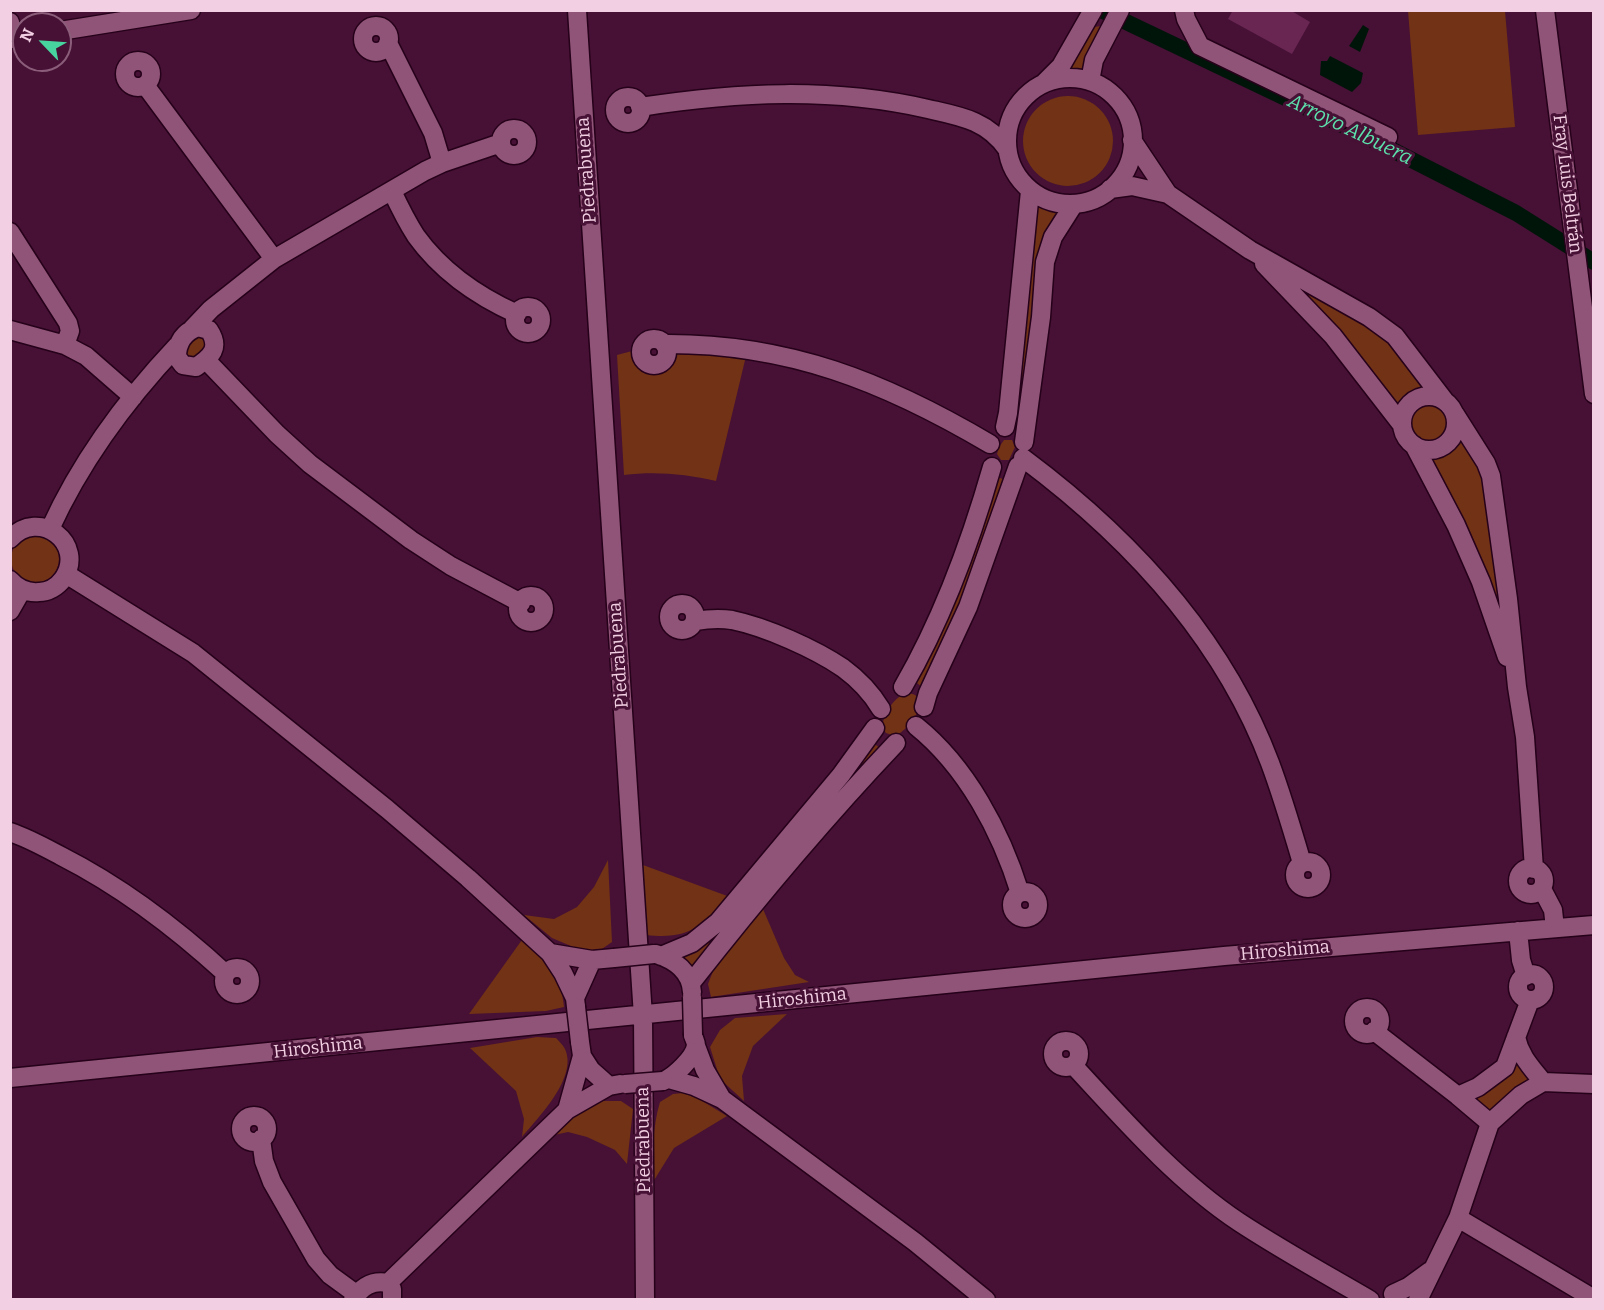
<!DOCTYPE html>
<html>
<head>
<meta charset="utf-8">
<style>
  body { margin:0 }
  #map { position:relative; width:1604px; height:1310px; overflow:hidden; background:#461135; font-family:Bitter,serif }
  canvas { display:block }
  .frame { position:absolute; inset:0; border:12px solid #f2cfe2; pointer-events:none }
  .north { position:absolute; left:12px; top:12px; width:60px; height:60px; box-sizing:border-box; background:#461135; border:2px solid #8b5d7a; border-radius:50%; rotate:295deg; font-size:16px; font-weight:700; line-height:24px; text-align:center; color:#f2cfe2 }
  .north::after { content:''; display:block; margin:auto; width:21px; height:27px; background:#47d49e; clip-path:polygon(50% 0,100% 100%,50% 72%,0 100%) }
</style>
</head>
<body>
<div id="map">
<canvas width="1604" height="1310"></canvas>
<div class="frame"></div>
<div class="north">N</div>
</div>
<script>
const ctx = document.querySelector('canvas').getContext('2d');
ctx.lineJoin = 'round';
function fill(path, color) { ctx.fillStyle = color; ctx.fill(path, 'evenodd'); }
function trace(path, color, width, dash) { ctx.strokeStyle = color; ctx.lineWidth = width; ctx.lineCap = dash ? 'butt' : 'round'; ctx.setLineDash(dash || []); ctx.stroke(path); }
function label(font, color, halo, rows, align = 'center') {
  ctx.font = font + ' Bitter,serif'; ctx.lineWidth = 6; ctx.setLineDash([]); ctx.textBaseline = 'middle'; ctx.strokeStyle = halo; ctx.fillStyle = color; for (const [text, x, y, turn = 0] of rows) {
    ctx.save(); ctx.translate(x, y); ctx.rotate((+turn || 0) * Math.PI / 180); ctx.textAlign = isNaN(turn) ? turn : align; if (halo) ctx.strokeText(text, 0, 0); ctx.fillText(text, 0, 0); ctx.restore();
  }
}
fill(new Path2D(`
  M1408 11H1505L1515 127 1418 135Z
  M1101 26 1091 47 1084 72 1061 70 1094 27Z
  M1023 141a45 45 0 1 1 90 0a45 45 0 1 1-90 0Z
  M1034 197 1047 205 1063 207 1019 426 1012 424C1023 348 1034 273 1034 197Z
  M1280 273 1382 336 1431 391 1423 388C1411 394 1405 401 1398 411Z
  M195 332 211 340 198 361 183 359 185 341Z
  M683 350 747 352 716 481C686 474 655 471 624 475L617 355 632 351 633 359 641 369C670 376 664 361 683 350Z
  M1408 422a20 20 0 1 1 40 0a20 20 0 1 1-40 0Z
  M1460 433 1480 468 1497 565 1504 631C1494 598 1485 565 1471 534 1459 506 1440 481 1423 455 1441 454 1450 449 1460 433Z
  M1004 440H1012L1015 447 1009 460H1001L997 454 999 447Z
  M998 477 1005 480 966 594 923 688 917 683 937 640Z
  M11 559a24 24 0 1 1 48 0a24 24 0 1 1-48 0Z
  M905 693C936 693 911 729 895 736L886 733 882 727C884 713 892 700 905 693Z
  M872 740 877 746 882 748 695 969 679 956Z
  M608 860 612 942 599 951 578 949 552 938 524 915 554 919 577 907 594 887Z
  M643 865 730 897C701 926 690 940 646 935Z
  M763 909 784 958 795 975 809 982 711 997 708 984 715 966Z
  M524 937C544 958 562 977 564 1007L546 1011 469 1014Z
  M787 1014 753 1046 742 1076 744 1101 720 1079 710 1047 720 1030 735 1018Z
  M537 1037 556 1038C559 1041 563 1045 565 1049 578 1077 539 1117 522 1137L524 1119 516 1091 470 1048Z
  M1516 1065H1522L1530 1079 1489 1112 1476 1104 1477 1099Z
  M683 1093 699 1099 727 1116 674 1148 653 1182C653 1155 652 1128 660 1102L673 1094Z
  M602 1101H621L633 1109 627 1164 615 1150 587 1137 568 1132 545 1137 589 1105Z`), '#713215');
fill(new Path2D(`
  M1363 25 1369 29 1360 52 1349 46Z
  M1330 56 1363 73 1361 83 1352 92 1320 75 1321 61H1327Z`), '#00150a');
trace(new Path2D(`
  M1101 10 1361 134 1516 213 1594 262`), '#00150a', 16);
fill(new Path2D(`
  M1233 10H1290L1310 22 1292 54 1228 19Z`), '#692652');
const minor = new Path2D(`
  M577 10 643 1016 645 1300
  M1184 10 1186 19 1200 46 1388 137
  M1545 10 1594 394
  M10 22 13 39
  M363 39a13 13 0 1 1 26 0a13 13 0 1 1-26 0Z
  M60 31 191 10
  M388 43 433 133 442 163
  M125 74a13 13 0 1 1 26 0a13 13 0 1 1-26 0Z
  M1007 141a63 63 0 1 1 126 0a63 63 0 1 1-126 0Z
  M1090 81 1094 60 1120 10
  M1045 82 1061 66 1093 10
  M145 85 274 259
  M615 110a13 13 0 1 1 26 0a13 13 0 1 1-26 0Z
  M640 107C738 92 831 87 928 109 959 116 987 120 1007 149
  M501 142a13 13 0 1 1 26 0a13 13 0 1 1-26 0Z
  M1132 140 1168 194 1250 250 1369 317 1395 336 1444 400
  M1110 189 1132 186 1168 194
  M392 191C399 206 407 222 416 236 442 272 477 296 517 314
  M10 232 68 323 70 331 65 345
  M1264 264 1333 336 1402 425
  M515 320a13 13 0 1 1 26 0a13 13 0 1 1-26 0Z
  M198 327 209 330C221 348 211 357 196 367L183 365 177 357C177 342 184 332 198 327Z
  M192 329 211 309 274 259 425 171 442 163 501 143
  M10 330 65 345 86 356 133 397
  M641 352a13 13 0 1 1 26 0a13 13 0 1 1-26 0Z
  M664 344C788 343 885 382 990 444
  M206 360 277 434 310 464 411 540 451 566 521 603
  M1402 423a27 27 0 1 1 54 0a27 27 0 1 1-54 0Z
  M1455 414 1486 463 1491 476 1508 599 1517 687 1525 737 1534 869
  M1005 427 1008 413 1030 191
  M1024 442 1041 317 1045 262 1053 237 1074 204
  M1414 445 1456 525 1481 582 1507 657
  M1023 458C1129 537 1223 638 1270 763 1282 795 1292 829 1302 863
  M50 529C81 461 126 400 177 346
  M10 539C39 507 87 544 63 579 57 587 48 592 39 592 28 593 18 589 10 580
  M66 574 193 653 387 809 468 878 550 953 563 973 575 998 576 1007
  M518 609a13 13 0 1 1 26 0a13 13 0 1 1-26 0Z
  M669 617a13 13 0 1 1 26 0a13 13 0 1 1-26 0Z
  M10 611 22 590
  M695 621C707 619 720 618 732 620 766 627 815 649 843 668 858 679 872 694 881 709
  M903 687C943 618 970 544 992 467
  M924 707 928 693 968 607 1018 466
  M916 726C967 767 1001 832 1020 893
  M10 832C28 838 44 847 61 856 122 887 176 928 226 974
  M1295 875a13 13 0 1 1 26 0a13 13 0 1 1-26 0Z
  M1518 881a13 13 0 1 1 26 0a13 13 0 1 1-26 0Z
  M1542 889 1553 910 1555 928
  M1012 905a13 13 0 1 1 26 0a13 13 0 1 1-26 0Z
  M1518 931 1521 960 1526 976
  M550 953 592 960
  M656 954C675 960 691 972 692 992
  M661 956 692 943 718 922 841 775 875 728
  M224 981a13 13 0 1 1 26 0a13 13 0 1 1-26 0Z
  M1518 987a13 13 0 1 1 26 0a13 13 0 1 1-26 0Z
  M691 983C756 900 824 819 896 743
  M575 998 592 960 614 958
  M1354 1021a13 13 0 1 1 26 0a13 13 0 1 1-26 0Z
  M1374 1031 1458 1096
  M1516 1037C1520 1056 1531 1067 1543 1082
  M1053 1054a13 13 0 1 1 26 0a13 13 0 1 1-26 0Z
  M580 1042 582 1056 567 1110 609 1086
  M696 1046 705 1070 722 1099
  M582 1056 591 1070 609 1086 620 1084
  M1073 1065C1124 1120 1176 1180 1239 1222 1280 1249 1327 1275 1370 1300
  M10 1078 1224 956 1594 925
  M669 1079 694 1086 722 1099 915 1242 986 1300
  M663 1081C674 1077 695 1057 696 1045 696 1042 694 1039 693 1035
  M241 1129a13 13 0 1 1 26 0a13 13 0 1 1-26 0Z
  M1490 1123 1521 1095 1543 1082 1594 1084
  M261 1139 264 1161 272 1182 316 1259 330 1275 356 1294
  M1458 1218 1594 1299
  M388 1283 567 1110
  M1393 1294 1408 1287 1430 1271
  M353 1300C362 1286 372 1280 388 1283L392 1289V1300
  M1418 1300 1458 1218 1490 1123 1458 1096 1478 1087 1505 1067 1530 1000`);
trace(minor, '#26011a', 21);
trace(minor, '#905478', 18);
const minorBridge = new Path2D(`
  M614 958 654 954
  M692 997 693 1035
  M576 1007 580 1042
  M625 1084 663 1081`);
trace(minorBridge, '#26011a', 21, []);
trace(minorBridge, '#905478', 18);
label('18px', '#f2cfe2', '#461135', [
  ["Piedrabuena",587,170,-94],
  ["Fray Luis Beltrán",1567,184,83],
  ["Piedrabuena",619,655,-94],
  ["Hiroshima",1285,951,-5],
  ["Hiroshima",802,999,-6],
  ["Hiroshima",318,1048,-6],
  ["Piedrabuena",644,1140,-91]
]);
label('italic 20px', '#5de1ac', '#461135', [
  ["Arroyo Albuera",1350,130,26]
]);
</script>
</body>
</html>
